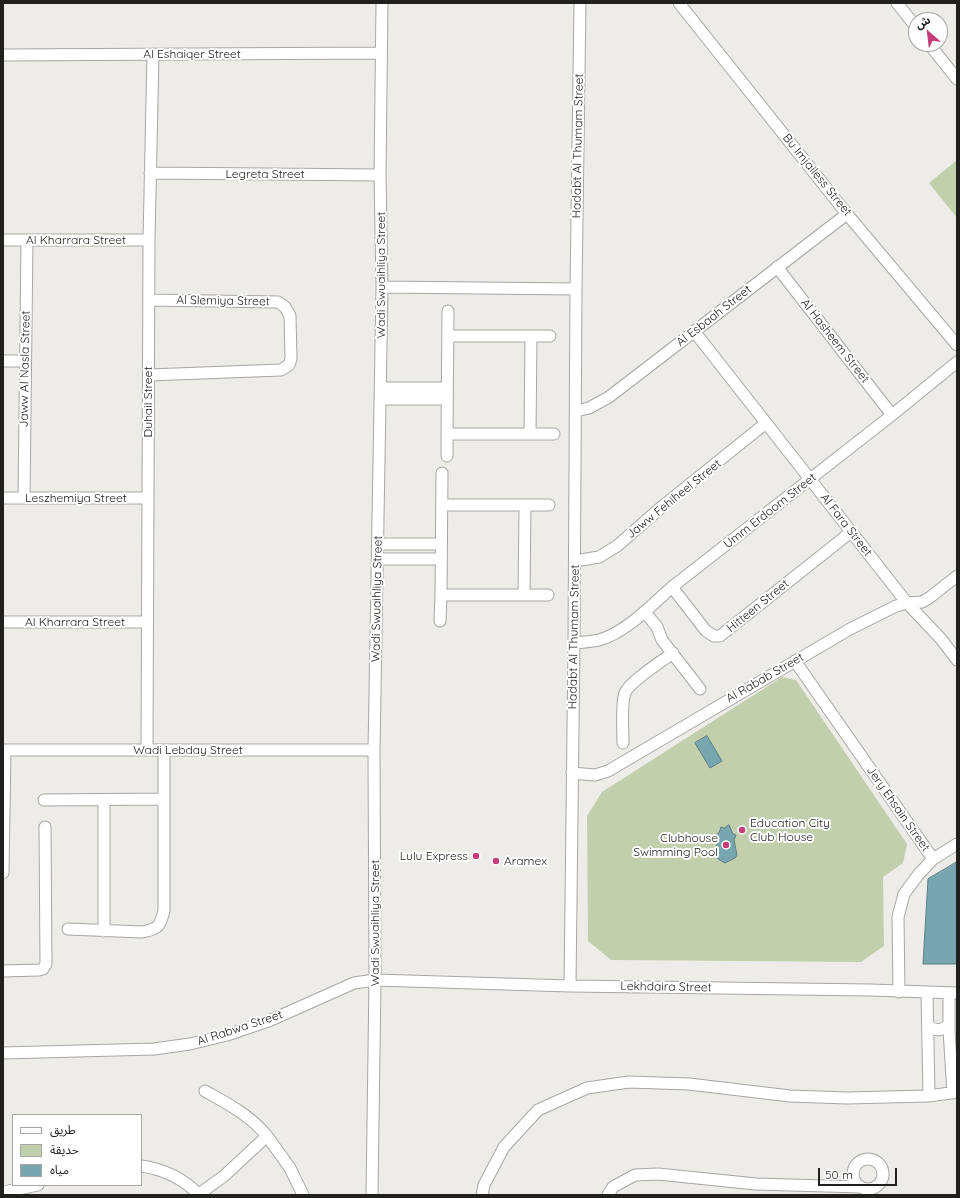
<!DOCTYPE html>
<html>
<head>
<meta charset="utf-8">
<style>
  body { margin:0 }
  #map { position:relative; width:960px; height:1198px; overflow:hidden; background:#eeece9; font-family:Quicksand,"Noto Sans Arabic",sans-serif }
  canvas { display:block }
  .frame { position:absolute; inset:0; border:4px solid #21201f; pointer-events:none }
  .legend { position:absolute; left:12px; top:1114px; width:130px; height:72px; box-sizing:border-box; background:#fff; border:1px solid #a6a6a5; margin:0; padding:5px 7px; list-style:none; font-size:12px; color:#21201f }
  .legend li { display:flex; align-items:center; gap:8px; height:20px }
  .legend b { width:20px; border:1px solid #a6a6a5 }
  .north { position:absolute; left:908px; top:12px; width:40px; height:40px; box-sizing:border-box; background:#fff; border:1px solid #a6a6a5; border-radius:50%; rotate:332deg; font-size:11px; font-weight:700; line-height:16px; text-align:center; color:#21201f }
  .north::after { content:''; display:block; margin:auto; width:14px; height:18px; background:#c53c78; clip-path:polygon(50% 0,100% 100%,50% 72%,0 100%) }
  .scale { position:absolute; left:818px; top:1168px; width:79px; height:18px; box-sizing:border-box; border:2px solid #21201f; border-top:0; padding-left:5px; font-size:12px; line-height:14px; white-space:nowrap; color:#21201f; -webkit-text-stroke:3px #fff; paint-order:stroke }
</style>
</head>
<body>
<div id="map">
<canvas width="960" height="1198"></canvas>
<div class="frame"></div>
<ul class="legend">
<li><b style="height:5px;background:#fff"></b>طريق</li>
<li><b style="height:11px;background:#c2cfad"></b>حديقة</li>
<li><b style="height:11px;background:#77a6ae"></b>مياه</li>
</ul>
<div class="north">ش</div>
<div class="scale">50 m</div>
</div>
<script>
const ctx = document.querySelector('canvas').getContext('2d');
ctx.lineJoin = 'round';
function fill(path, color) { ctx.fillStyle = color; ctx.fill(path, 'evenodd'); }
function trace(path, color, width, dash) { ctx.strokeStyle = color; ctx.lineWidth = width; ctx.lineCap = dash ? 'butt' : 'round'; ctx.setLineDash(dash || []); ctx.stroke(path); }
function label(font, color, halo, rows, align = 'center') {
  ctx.font = font + ' Quicksand,sans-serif'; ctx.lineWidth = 4; ctx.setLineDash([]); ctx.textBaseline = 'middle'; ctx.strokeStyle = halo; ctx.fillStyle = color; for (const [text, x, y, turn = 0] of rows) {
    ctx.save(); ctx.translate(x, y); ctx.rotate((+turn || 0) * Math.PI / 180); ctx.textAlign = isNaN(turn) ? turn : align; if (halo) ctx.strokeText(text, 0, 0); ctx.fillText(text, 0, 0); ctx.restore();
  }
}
fill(new Path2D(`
  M957 160V218L929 183Z
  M782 677 796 680 907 844 903 863 883 877 884 946 861 962 611 960 588 941 587 816 602 792Z`), '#c2cfad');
const water = new Path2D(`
  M707 736 722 761 710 768 695 743Z
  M729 825 733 834 736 835 734 840 737 855 735 858 725 863C713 857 713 854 718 842L714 838 715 835 719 833 721 827 724 828Z
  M957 862V964H923L928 879Z`);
fill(water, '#77a6ae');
trace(water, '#5d7e83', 1);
const minor = new Path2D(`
  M679 3 847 214 957 345
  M897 3 916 27
  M929 44 957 79
  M3 55 381 53
  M150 173 380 175
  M3 240H149
  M777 267 892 415
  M382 287 576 289
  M694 331 907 603 941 639 957 660
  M448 336H531L530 434H447L448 311
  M531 336H550
  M3 361H25
  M149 375 281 370 289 365 291 359 290 316 285 307 278 302 149 300
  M381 388H447
  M380 399H447
  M576 411 589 408 609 397 847 214
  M530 434H554
  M447 456V434
  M3 498H148
  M24 498 27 240
  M442 505H525L524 595H441L442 473
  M525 505H549
  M378 544H441
  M378 559H441
  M575 561 599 557 617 546 664 505 766 423
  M672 587 706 631 714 636H720L851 532
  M524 595H548
  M645 612 657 627 662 640 700 689
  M440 621 441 595
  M3 622H147
  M574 643C582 642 591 642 599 640 625 633 652 605 672 587L892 415 957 362
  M795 661 933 859
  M623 743C623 731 621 702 625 693 629 682 662 661 673 653
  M3 750H374
  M147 750 149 240 153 54
  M572 773 595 775 608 771 850 629 896 606 907 603 922 602 929 598 957 576
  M44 800 164 799
  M3 873 5 750
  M68 929 142 932C159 928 159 928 164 911V750
  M104 931V800
  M3 971 39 970 43 969 46 964 45 827
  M570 986 574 643 576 289 580 3
  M899 992 898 917 904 894 918 875 933 859 957 844
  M927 993 929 1096
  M949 993V1030L953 1093
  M928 1025C935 1032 942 1031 949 1024
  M3 1053 154 1049 190 1044 227 1035 271 1020 354 983 375 980 570 986 871 990 957 993
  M267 1136 290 1168 303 1195
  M853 1174a15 15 0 1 1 30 0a15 15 0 1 1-30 0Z
  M141 1166C163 1169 184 1179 199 1195
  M3 1192 38 1185
  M199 1194 224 1176 267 1136C250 1115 228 1104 205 1091
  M372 1195 375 980 374 750 382 287 380 175 382 3
  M482 1195 484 1185 504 1147 538 1110 587 1088 629 1082 689 1084 790 1096 847 1098 929 1096 957 1092
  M608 1195 613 1187 635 1175 658 1174 756 1184 861 1187`);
trace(minor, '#a8a6a4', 13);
trace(minor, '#fff', 11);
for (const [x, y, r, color] of [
  [742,830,4,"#c53c78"],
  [726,845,4,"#c53c78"],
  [476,856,4,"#c53c78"],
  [496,861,4,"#c53c78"]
]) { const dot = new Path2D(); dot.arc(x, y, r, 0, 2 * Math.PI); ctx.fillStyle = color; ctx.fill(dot); trace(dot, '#fff', 1.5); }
label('12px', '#21201f', '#fff', [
  ["Al Eshaiqer Street",192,54],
  ["Hadabt Al Thumam Street",578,146,-89],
  ["Legreta Street",265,174],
  ["Bu Imjailess Street",817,175,51],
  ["Al Kharrara Street",76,240],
  ["Wadi Swuaihliya Street",381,275,-90],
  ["Al Slemiya Street",223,301,1],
  ["Al Esbaah Street",714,316,-38],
  ["Al Hasheem Street",835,341,52],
  ["Jaww Al Nasla Street",25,369,-89],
  ["Duhail Street",148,402,-90],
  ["Leszhemiya Street",76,498],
  ["Jaww Fehiheel Street",674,499,-39],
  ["Umm Erdoom Street",770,511,-38],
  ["Al Fara Street",846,525,52],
  ["Wadi Swuaihliya Street",377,599,-89],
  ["Hitteen Street",758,606,-39],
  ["Al Kharrara Street",75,622],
  ["Hadabt Al Thumam Street",574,637,-89],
  ["Al Rabab Street",765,678,-30],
  ["Wadi Lebday Street",188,750],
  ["Jery Ehsain Street",898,809,55],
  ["Wadi Swuaihliya Street",375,923,-90],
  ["Lekhdaira Street",666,987,1],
  ["Al Rabwa Street",240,1028,-18]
]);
label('12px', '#21201f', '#fff', [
  ["Education City",750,823],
  ["Club House",750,837],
  ["Clubhouse",718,838,"right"],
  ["Swimming Pool",718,852,"right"],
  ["Lulu Express",468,856,"right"],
  ["Aramex",504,861]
], 'left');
</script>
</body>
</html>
